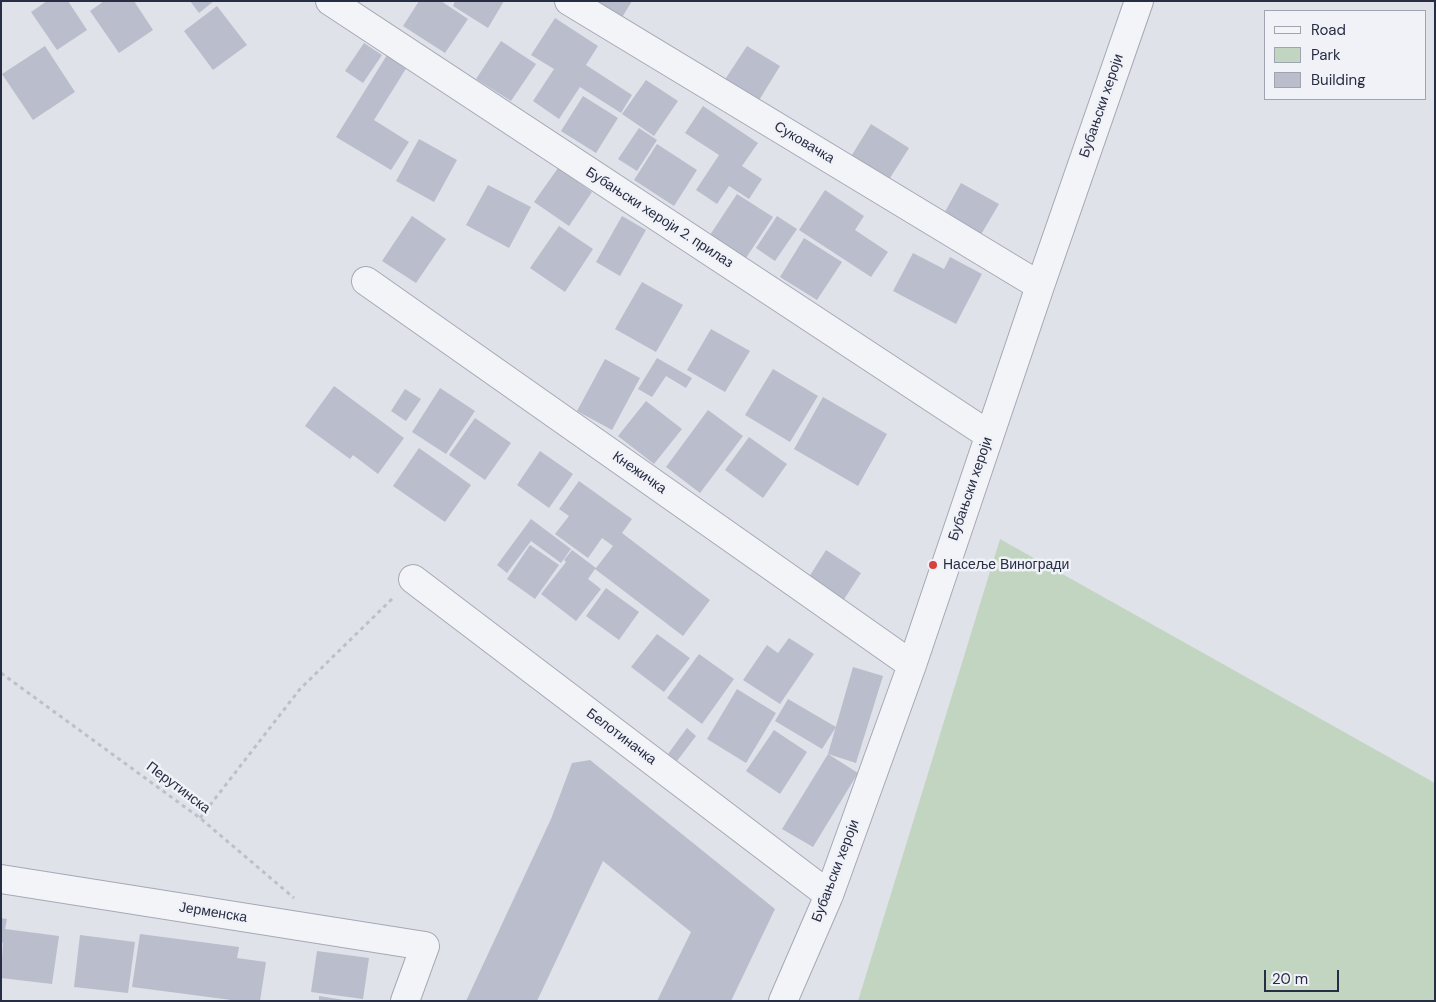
<!DOCTYPE html>
<html>
<head>
<meta charset="utf-8">
<style>
  body { margin:0 }
  #map { position:relative; width:1436px; height:1002px; overflow:hidden; background:#e0e2ea; font-family:"DM Sans",sans-serif }
  canvas { display:block }
  .frame { position:absolute; inset:0; border:2px solid #272d43; pointer-events:none }
  .legend { position:absolute; left:1264px; top:10px; width:162px; height:90px; box-sizing:border-box; background:#f0f2f8; border:1px solid #a0a3b0; margin:0; padding:6px 9px; list-style:none; font-size:15px; color:#272d43 }
  .legend li { display:flex; align-items:center; gap:10px; height:25px }
  .legend b { width:25px; border:1px solid #a0a3b0 }
  .scale { position:absolute; left:1264px; top:970px; width:75px; height:22px; box-sizing:border-box; border:2px solid #272d43; border-top:0; padding-left:6px; font-size:15px; line-height:18px; white-space:nowrap; color:#272d43; -webkit-text-stroke:4px #f0f2f8; paint-order:stroke }
</style>
</head>
<body>
<div id="map">
<canvas width="1436" height="1002"></canvas>
<div class="frame"></div>
<ul class="legend">
<li><b style="height:6px;background:#f3f4f8"></b>Road</li>
<li><b style="height:14px;background:#c2d5c1"></b>Park</li>
<li><b style="height:14px;background:#babdcb"></b>Building</li>
</ul>
<div class="scale">20 m</div>
</div>
<script>
const ctx = document.querySelector('canvas').getContext('2d');
ctx.lineJoin = 'round';
function fill(path, color) { ctx.fillStyle = color; ctx.fill(path, 'evenodd'); }
function trace(path, color, width, dash) { ctx.strokeStyle = color; ctx.lineWidth = width; ctx.lineCap = dash ? 'butt' : 'round'; ctx.setLineDash(dash || []); ctx.stroke(path); }
function label(font, color, halo, rows, align = 'center') {
  ctx.font = font + ' "DM Sans",sans-serif'; ctx.lineWidth = 5; ctx.setLineDash([]); ctx.textBaseline = 'middle'; ctx.strokeStyle = halo; ctx.fillStyle = color; for (const [text, x, y, turn = 0] of rows) {
    ctx.save(); ctx.translate(x, y); ctx.rotate((+turn || 0) * Math.PI / 180); ctx.textAlign = isNaN(turn) ? turn : align; if (halo) ctx.strokeText(text, 0, 0); ctx.fillText(text, 0, 0); ctx.restore();
  }
}
fill(new Path2D(`
  M1000 539 1435 783V1001H858Z`), '#c2d5c1');
fill(new Path2D(`
  M47 1H68L87 30 57 50 31 12Z
  M104 1H134L153 30 119 53 90 11Z
  M190 1H214L199 13Z
  M419 1H441L468 19 445 53 403 26Z
  M455 1H504L488 28 453 6Z
  M591 1H632L621 19Z
  M217 6 247 45 213 70 184 31Z
  M555 18 598 46 586 65 632 95 621 113 580 87 559 119 533 101 554 69 531 55Z
  M501 41 536 64 511 101 476 79Z
  M364 43 382 55 363 83 345 71Z
  M45 46 75 92 33 120 2 74Z
  M747 46 780 66 758 102 724 81Z
  M387 55 407 67 374 120 409 142 391 170 336 137Z
  M646 80 678 101 654 136 622 114Z
  M583 96 618 118 596 153 561 131Z
  M703 106 758 143 742 166 762 179 749 199 729 186 717 204 696 190 719 155 685 133Z
  M871 124 909 148 885 186 847 163Z
  M639 128 657 140 637 171 618 159Z
  M419 139 457 160 434 202 396 181Z
  M657 144 697 170 674 206 634 180Z
  M558 168 592 192 569 226 534 202Z
  M961 183 999 204 979 238 942 217Z
  M488 185 531 207 509 248 466 225Z
  M825 190 864 216 855 230 888 252 871 277 799 230Z
  M737 194 773 217 746 258 710 235Z
  M412 216 446 239 416 283 382 261Z
  M622 216 646 230 620 276 596 262Z
  M777 216 797 229 775 261 756 248Z
  M559 226 593 249 565 292 530 268Z
  M804 238 842 262 817 300 780 277Z
  M913 253 944 269 950 257 982 274 956 324 893 291Z
  M642 282 683 305 656 352 615 329Z
  M711 329 750 351 725 392 687 370Z
  M657 358 692 378 686 388 666 376 652 397 638 389Z
  M605 359 640 378 612 430 577 411Z
  M773 369 818 396 790 442 745 415Z
  M334 386 404 438 378 474 353 455 350 459 305 426Z
  M440 388 475 411 446 454 412 432Z
  M405 389 421 399 406 421 391 411Z
  M823 397 887 434 858 486 794 449Z
  M646 401 682 429 654 464 618 436Z
  M708 410 743 436 700 493 666 467Z
  M475 418 511 443 485 480 449 455Z
  M749 437 787 464 763 498 725 470Z
  M419 448 471 485 445 522 393 486Z
  M540 451 573 474 549 508 517 485Z
  M579 481 632 519 622 533 710 600 683 636 595 569 588 579 601 589 576 621 541 594 566 562 564 560 572 550 596 568 613 546 602 538 588 558 555 534 569 516 559 509Z
  M531 519 571 549 561 563 531 541 507 573 497 565Z
  M530 545 559 565 535 599 507 579Z
  M826 550 861 573 839 607 804 585Z
  M606 588 639 612 619 640 586 616Z
  M657 634 690 658 664 692 631 667Z
  M789 638 814 654 780 704 743 680 767 645 778 653Z
  M699 654 734 679 702 724 667 698Z
  M853 667 883 676 856 763 828 754Z
  M737 689 776 713 746 763 707 739Z
  M788 699 836 727 822 749 775 721Z
  M687 728 696 736 677 761 668 754Z
  M774 730 807 752 780 794 746 771Z
  M828 754 858 773 813 847 782 829Z
  M590 760 775 909 731 1001H657L691 932 603 861 537 1001H466L551 819 572 763Z
  M1 918 7 919 5 929 59 936 52 984 1 978 3 942 1 945Z
  M140 934 239 947 237 958 266 962 260 1001H239L132 987Z
  M80 935 135 942 128 993 74 987Z
  M317 951 369 958 363 999 311 992Z
  M319 996 344 1000V1001H319Z`), '#babdcb');
const minor = new Path2D(`
  M330 1 989 435
  M569 1 1040 286
  M366 281 912 665
  M413 579 829 895
  M1 879 425 946 405 1001
  M783 1001 829 895 912 665 1040 286 1139 1`);
trace(minor, '#a5a8b5', 30);
trace(new Path2D(`
  M1 673 200 818 294 898
  M200 818 300 689 394 597`), '#bec0c9', 3, [4, 4]);
trace(minor, '#f3f4f8', 28);
for (const [x, y, r, color] of [
  [933,565,5,"#d8413c"]
]) { const dot = new Path2D(); dot.arc(x, y, r, 0, 2 * Math.PI); ctx.fillStyle = color; ctx.fill(dot); trace(dot, '#f0f2f8', 2); }
label('14px', '#272d43', '#f0f2f8', [
  ["Бубањски хероји",1102,106,-71],
  ["Суковачка",804,143,31],
  ["Бубањски хероји 2. прилаз",659,218,33],
  ["Кнежичка",639,473,35],
  ["Бубањски хероји",971,489,-71],
  ["Белотиначка",621,737,37],
  ["Перутинска",178,788,37],
  ["Бубањски хероји",836,871,-69],
  ["Јерменска",213,913,9]
]);
label('14px', '#272d43', '#f0f2f8', [
  ["Насеље Виногради",943,565]
], 'left');
</script>
</body>
</html>
